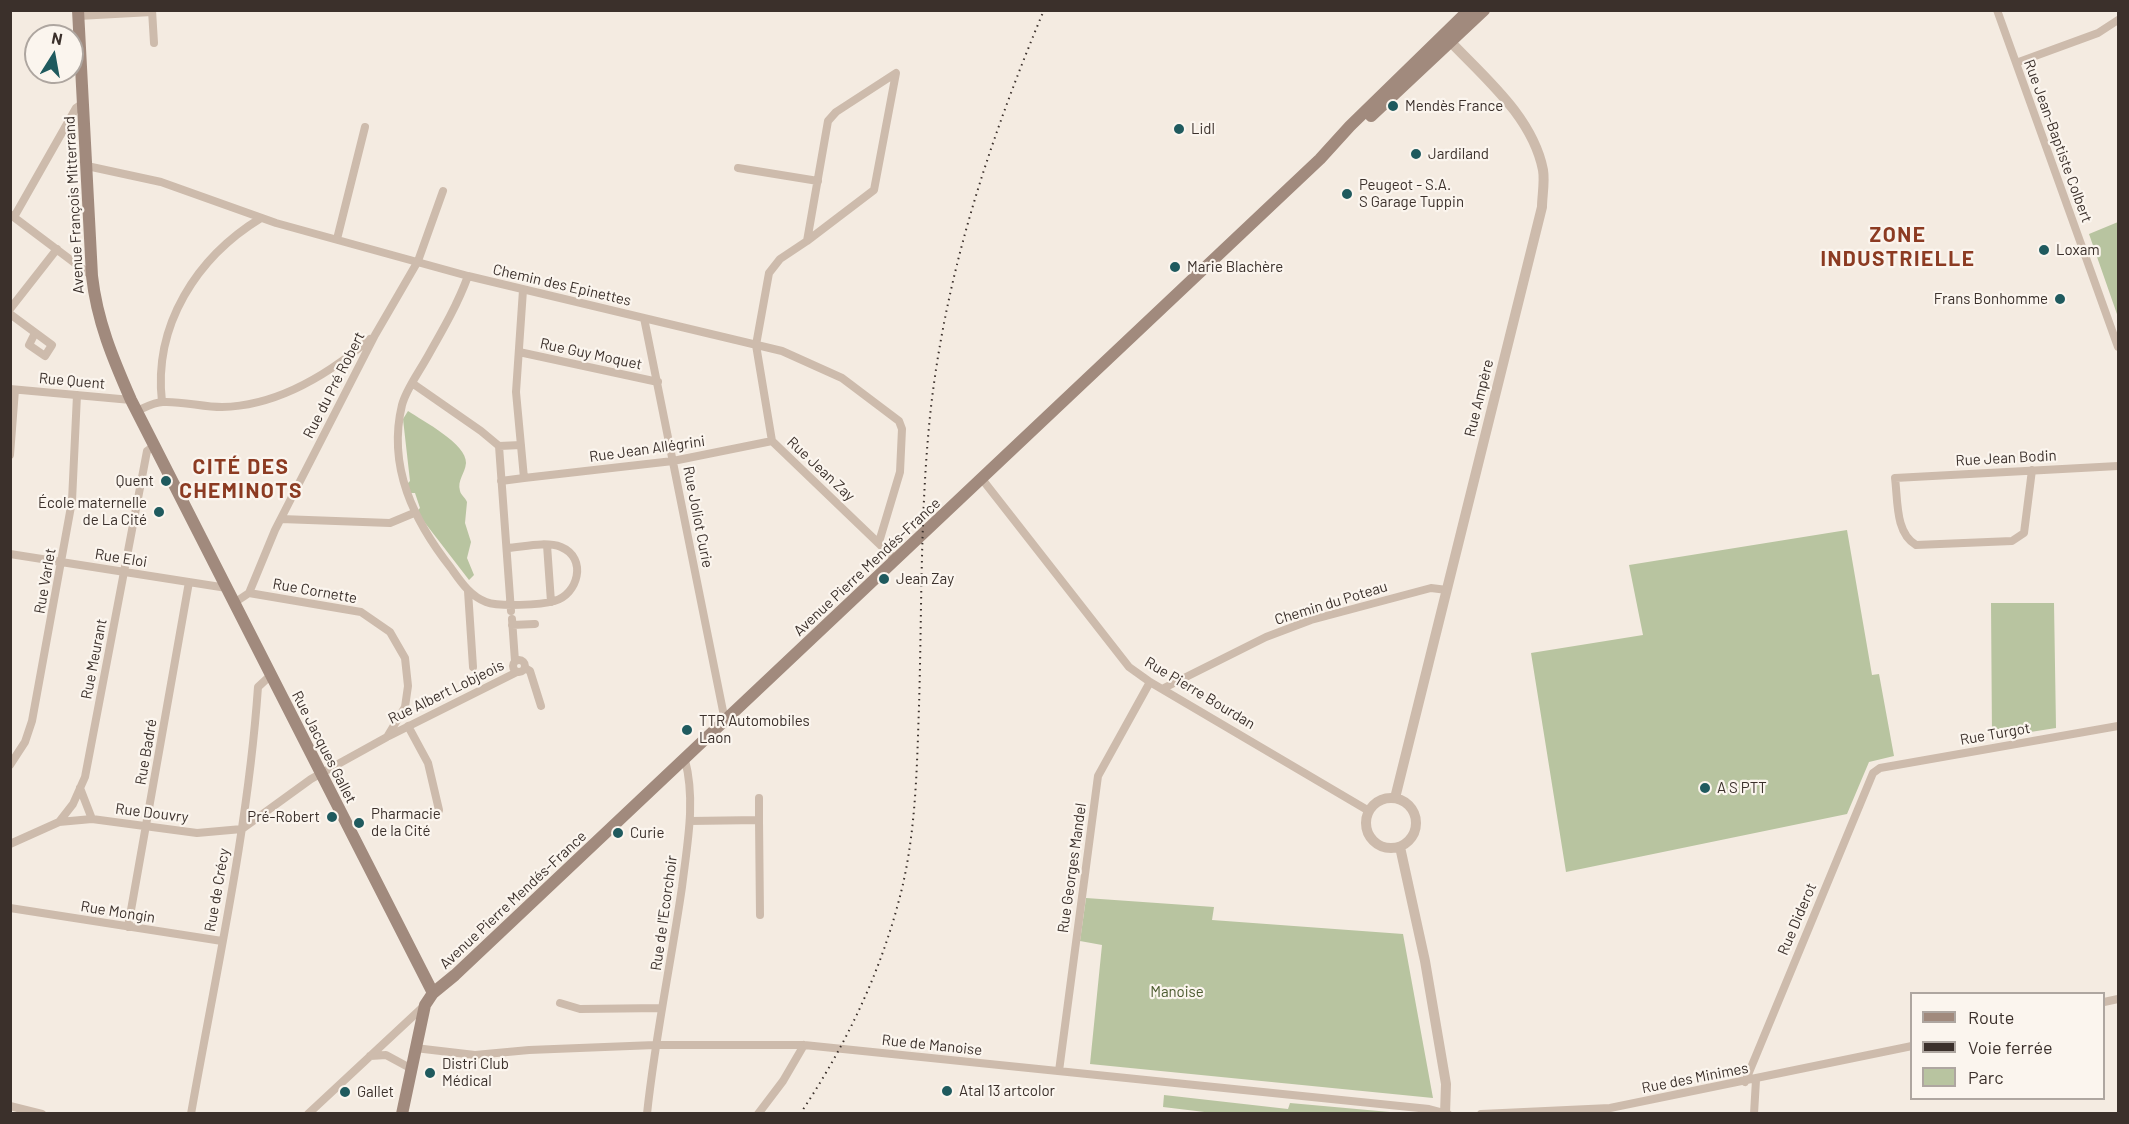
<!DOCTYPE html>
<html>
<head>
<meta charset="utf-8">
<style>
  body { margin:0 }
  #map { position:relative; width:2129px; height:1124px; overflow:hidden; background:#f4ebe1; font-family:Barlow,sans-serif }
  canvas { display:block }
  .frame { position:absolute; inset:0; border:12px solid #3b302b; pointer-events:none }
  .legend { position:absolute; left:1910px; top:992px; width:195px; height:108px; box-sizing:border-box; background:#fbf5ee; border:2px solid #aea6a0; margin:0; padding:8px 10px; list-style:none; font-size:18px; color:#3b302b }
  .legend li { display:flex; align-items:center; gap:12px; height:30px }
  .legend b { width:30px; border:2px solid #aea6a0 }
  .north { position:absolute; left:24px; top:24px; width:60px; height:60px; box-sizing:border-box; background:#fbf5ee; border:2px solid #aea6a0; border-radius:50%; rotate:11deg; font-size:16px; font-weight:700; line-height:24px; text-align:center; color:#3b302b }
  .north::after { content:''; display:block; margin:auto; width:21px; height:27px; background:#1f5a5e; clip-path:polygon(50% 0,100% 100%,50% 72%,0 100%) }
</style>
</head>
<body>
<div id="map">
<canvas width="2129" height="1124"></canvas>
<div class="frame"></div>
<ul class="legend">
<li><b style="height:8px;background:#a18a7d"></b>Route</li>
<li><b style="height:8px;background:#3b302b"></b>Voie ferrée</li>
<li><b style="height:16px;background:#b8c4a0"></b>Parc</li>
</ul>
<div class="north">N</div>
</div>
<script>
const ctx = document.querySelector('canvas').getContext('2d');
ctx.lineJoin = 'round';
function fill(path, color) { ctx.fillStyle = color; ctx.fill(path, 'evenodd'); }
function trace(path, color, width, dash) { ctx.strokeStyle = color; ctx.lineWidth = width; ctx.lineCap = dash ? 'butt' : 'round'; ctx.setLineDash(dash || []); ctx.stroke(path); }
function label(font, color, halo, rows, align = 'center') {
  ctx.font = font + ' Barlow,sans-serif'; ctx.lineWidth = 4.5; ctx.setLineDash([]); ctx.textBaseline = 'middle'; ctx.strokeStyle = halo; ctx.fillStyle = color; for (const [text, x, y, turn = 0] of rows) {
    ctx.save(); ctx.translate(x, y); ctx.rotate((+turn || 0) * Math.PI / 180); ctx.textAlign = isNaN(turn) ? turn : align; if (halo) ctx.strokeText(text, 0, 0); ctx.fillText(text, 0, 0); ctx.restore();
  }
}
fill(new Path2D(`
  M2118 222V317L2089 234Z
  M408 411C423 421 467 444 466 463 465 474 457 480 460 491 461 495 465 497 467 502L465 523 471 542 467 558 474 575 469 580 422 519 417 511 420 508 415 493H410L407 484 410 481 403 419Z
  M1847 530 1872 675 1879 674 1894 756 1869 762 1847 814 1566 872 1531 653 1643 635 1629 565Z
  M1991 603H2054L2056 728 1992 738Z
  M1086 898 1214 907 1212 920 1403 934 1433 1098 1090 1064 1102 945 1080 941Z
  M1164 1095 1288 1109 1290 1103 1401 1113 1221 1114 1163 1107Z`), '#b8c4a0');
trace(new Path2D(`
  M152 10 154 43
  M1997 10 2118 347
  M78 16 152 12
  M2016 63 2098 33 2118 20
  M896 73 874 190 807 241 828 121 836 112Z
  M87 166 161 182 276 223 468 276 782 351 842 378 899 421 902 429 900 472 879 542
  M738 168 818 181
  M11 215 92 276
  M14 217 76 108 83 103
  M337 239 365 127
  M807 241 780 259 769 273 756 345 772 441 896 560
  M468 276C457 306 441 333 425 361 417 375 406 390 402 405 387 467 414 521 451 568 461 582 470 596 486 602 499 607 541 605 554 601 578 595 588 558 561 547 545 541 523 547 507 548
  M10 309 57 249
  M10 314 52 345 45 356 29 345 35 333
  M644 318 725 721
  M519 352 658 382
  M412 383 481 431 499 446
  M10 389 131 400
  M162 402C153 325 197 257 261 218
  M137 411C144 408 154 402 163 402 182 401 203 407 222 407 278 406 329 374 370 339
  M10 455 15 390
  M2032 470 2024 533 2012 541 1916 545C1895 533 1898 500 1895 478L2118 466
  M524 478 673 461 772 441
  M982 479 1129 667 1150 682 1369 811
  M501 481 524 478 516 392 523 290
  M281 519 390 523 414 513
  M547 545 551 602
  M10 554 227 588
  M468 591 473 667
  M249 593 275 530 375 335 418 261 443 191
  M511 611 499 446 521 445
  M512 619 515 661
  M512 625 535 624
  M513 666a6 6 0 1 1 12 0a6 6 0 1 1-12 0Z
  M525 668 530 671 541 706
  M1162 689 1266 637 1311 620 1431 588 1447 590
  M408 726 428 763 439 810
  M389 736 517 672
  M10 765 25 742 32 721 72 501 77 395
  M80 788 92 819
  M759 798V820
  M690 821 759 820 760 915
  M59 822 92 819 197 833 242 829 311 779 387 737 405 707 408 686 405 658 390 632 361 612 249 593 234 603
  M10 844 59 822 73 804 85 777 147 451 154 446
  M10 908 222 941
  M128 927 189 582
  M2104 1002 2118 999
  M560 1003 580 1009 662 1008
  M415 1048 475 1055 529 1050 655 1045H804L1429 1109 1448 1114
  M370 1056 386 1055 410 1068
  M1059 1071 1098 776 1150 682
  M1745 1082 1873 773 1880 768 2118 726
  M10 1106 42 1114
  M191 1114C216 972 248 830 258 687L271 675
  M308 1114 424 1006
  M647 1114C655 1037 671 963 682 887 687 845 696 801 685 760
  M758 1114 783 1081 804 1045
  M1481 1114 1610 1108 1912 1046
  M1754 1114 1756 1080`), '#cdbbac', 8);
trace(new Path2D(`
  M1395 798 1542 207C1542 196 1545 182 1543 170 1532 115 1482 76 1446 37
  M1366 823a25 25 0 1 1 50 0a25 25 0 1 1-50 0Z
  M1400 847 1425 961 1446 1084 1445 1114`), '#cdbbac', 10);
trace(new Path2D(`
  M78 10 92 276C97 321 113 359 131 400L433 993
  M1371 116 1484 10
  M402 1114 425 1005 433 993 455 975 1320 159 1350 126 1469 10`), '#a18a7d', 12);
trace(new Path2D(`
  M800 1114C847 1044 884 966 903 884 916 826 917 765 919 706 922 607 920 506 931 407 947 268 990 139 1044 10`), '#3b302b', 2, [1.5, 4.5]);
for (const [x, y, r, color] of [
  [1393,106,6,"#1f5a5e"],
  [1179,129,6,"#1f5a5e"],
  [1416,154,6,"#1f5a5e"],
  [1347,194,6,"#1f5a5e"],
  [2044,250,6,"#1f5a5e"],
  [1175,267,6,"#1f5a5e"],
  [2060,299,6,"#1f5a5e"],
  [166,481,6,"#1f5a5e"],
  [159,512,6,"#1f5a5e"],
  [884,579,6,"#1f5a5e"],
  [687,730,6,"#1f5a5e"],
  [1705,788,6,"#1f5a5e"],
  [332,817,6,"#1f5a5e"],
  [359,823,6,"#1f5a5e"],
  [618,833,6,"#1f5a5e"],
  [430,1073,6,"#1f5a5e"],
  [947,1091,6,"#1f5a5e"],
  [345,1092,6,"#1f5a5e"]
]) { const dot = new Path2D(); dot.arc(x, y, r, 0, 2 * Math.PI); ctx.fillStyle = color; ctx.fill(dot); trace(dot, '#fbf5ee', 2); }
label('15px', '#3b302b', '#fbf5ee', [
  ["Mendès France",1405,106],
  ["Lidl",1191,129],
  ["Jardiland",1428,154],
  ["Peugeot - S.A.",1359,185],
  ["S Garage Tuppin",1359,202],
  ["Loxam",2056,250],
  ["Marie Blachère",1187,267],
  ["Frans Bonhomme",2048,299,"right"],
  ["Quent",154,481,"right"],
  ["École maternelle",147,503,"right"],
  ["de La Cité",147,520,"right"],
  ["Jean Zay",896,579],
  ["TTR Automobiles",699,721],
  ["Laon",699,738],
  ["A S PTT",1717,788],
  ["Pharmacie",371,814],
  ["de la Cité",371,831],
  ["Pré-Robert",320,817,"right"],
  ["Curie",630,833],
  ["Distri Club",442,1064],
  ["Médical",442,1081],
  ["Atal 13 artcolor",959,1091],
  ["Gallet",357,1092]
], 'left');
label('15px', '#3b302b', '#fbf5ee', [
  ["Rue Jean-Baptiste Colbert",2058,141,70],
  ["Avenue François Mitterrand",74,205,-93],
  ["Chemin des Epinettes",562,285,13],
  ["Rue Guy Moquet",591,354,12],
  ["Rue Quent",72,381,5],
  ["Rue du Pré Robert",334,385,-63],
  ["Rue Ampère",1479,398,-76],
  ["Rue Jean Allégrini",647,449,-8],
  ["Rue Jean Bodin",2006,458,-3],
  ["Rue Jean Zay",821,469,43],
  ["Rue Joliot Curie",698,517,79],
  ["Rue Eloi",121,558,9],
  ["Avenue Pierre Mendés-France",867,567,-43],
  ["Rue Varlet",45,581,-80],
  ["Rue Cornette",315,591,10],
  ["Chemin du Poteau",1331,603,-17],
  ["Rue Meurant",94,659,-79],
  ["Rue Albert Lobjeois",446,692,-26],
  ["Rue Pierre Bourdan",1200,693,31],
  ["Rue Turgot",1995,734,-10],
  ["Rue Jacques Gallet",324,747,63],
  ["Rue Badré",146,752,-80],
  ["Rue Douvry",152,813,7],
  ["Rue Georges Mandel",1072,868,-82],
  ["Rue de Crécy",217,890,-80],
  ["Avenue Pierre Mendés-France",513,900,-43],
  ["Rue Mongin",118,912,9],
  ["Rue de l'Ecorchoir",664,913,-82],
  ["Rue Diderot",1797,919,-67],
  ["Rue de Manoise",932,1045,6],
  ["Rue des Minimes",1695,1078,-11]
]);
label('15px', '#4a5a2e', '#fbf5ee', [
  ["Manoise",1177,992]
]);
ctx.letterSpacing = '1.5px';
label('bold 21px', '#8c3b22', '#fbf5ee', [
  ["ZONE",1898,235],
  ["INDUSTRIELLE",1898,259],
  ["CITÉ DES",241,467],
  ["CHEMINOTS",241,491]
]);
ctx.letterSpacing = '0px';
</script>
</body>
</html>
